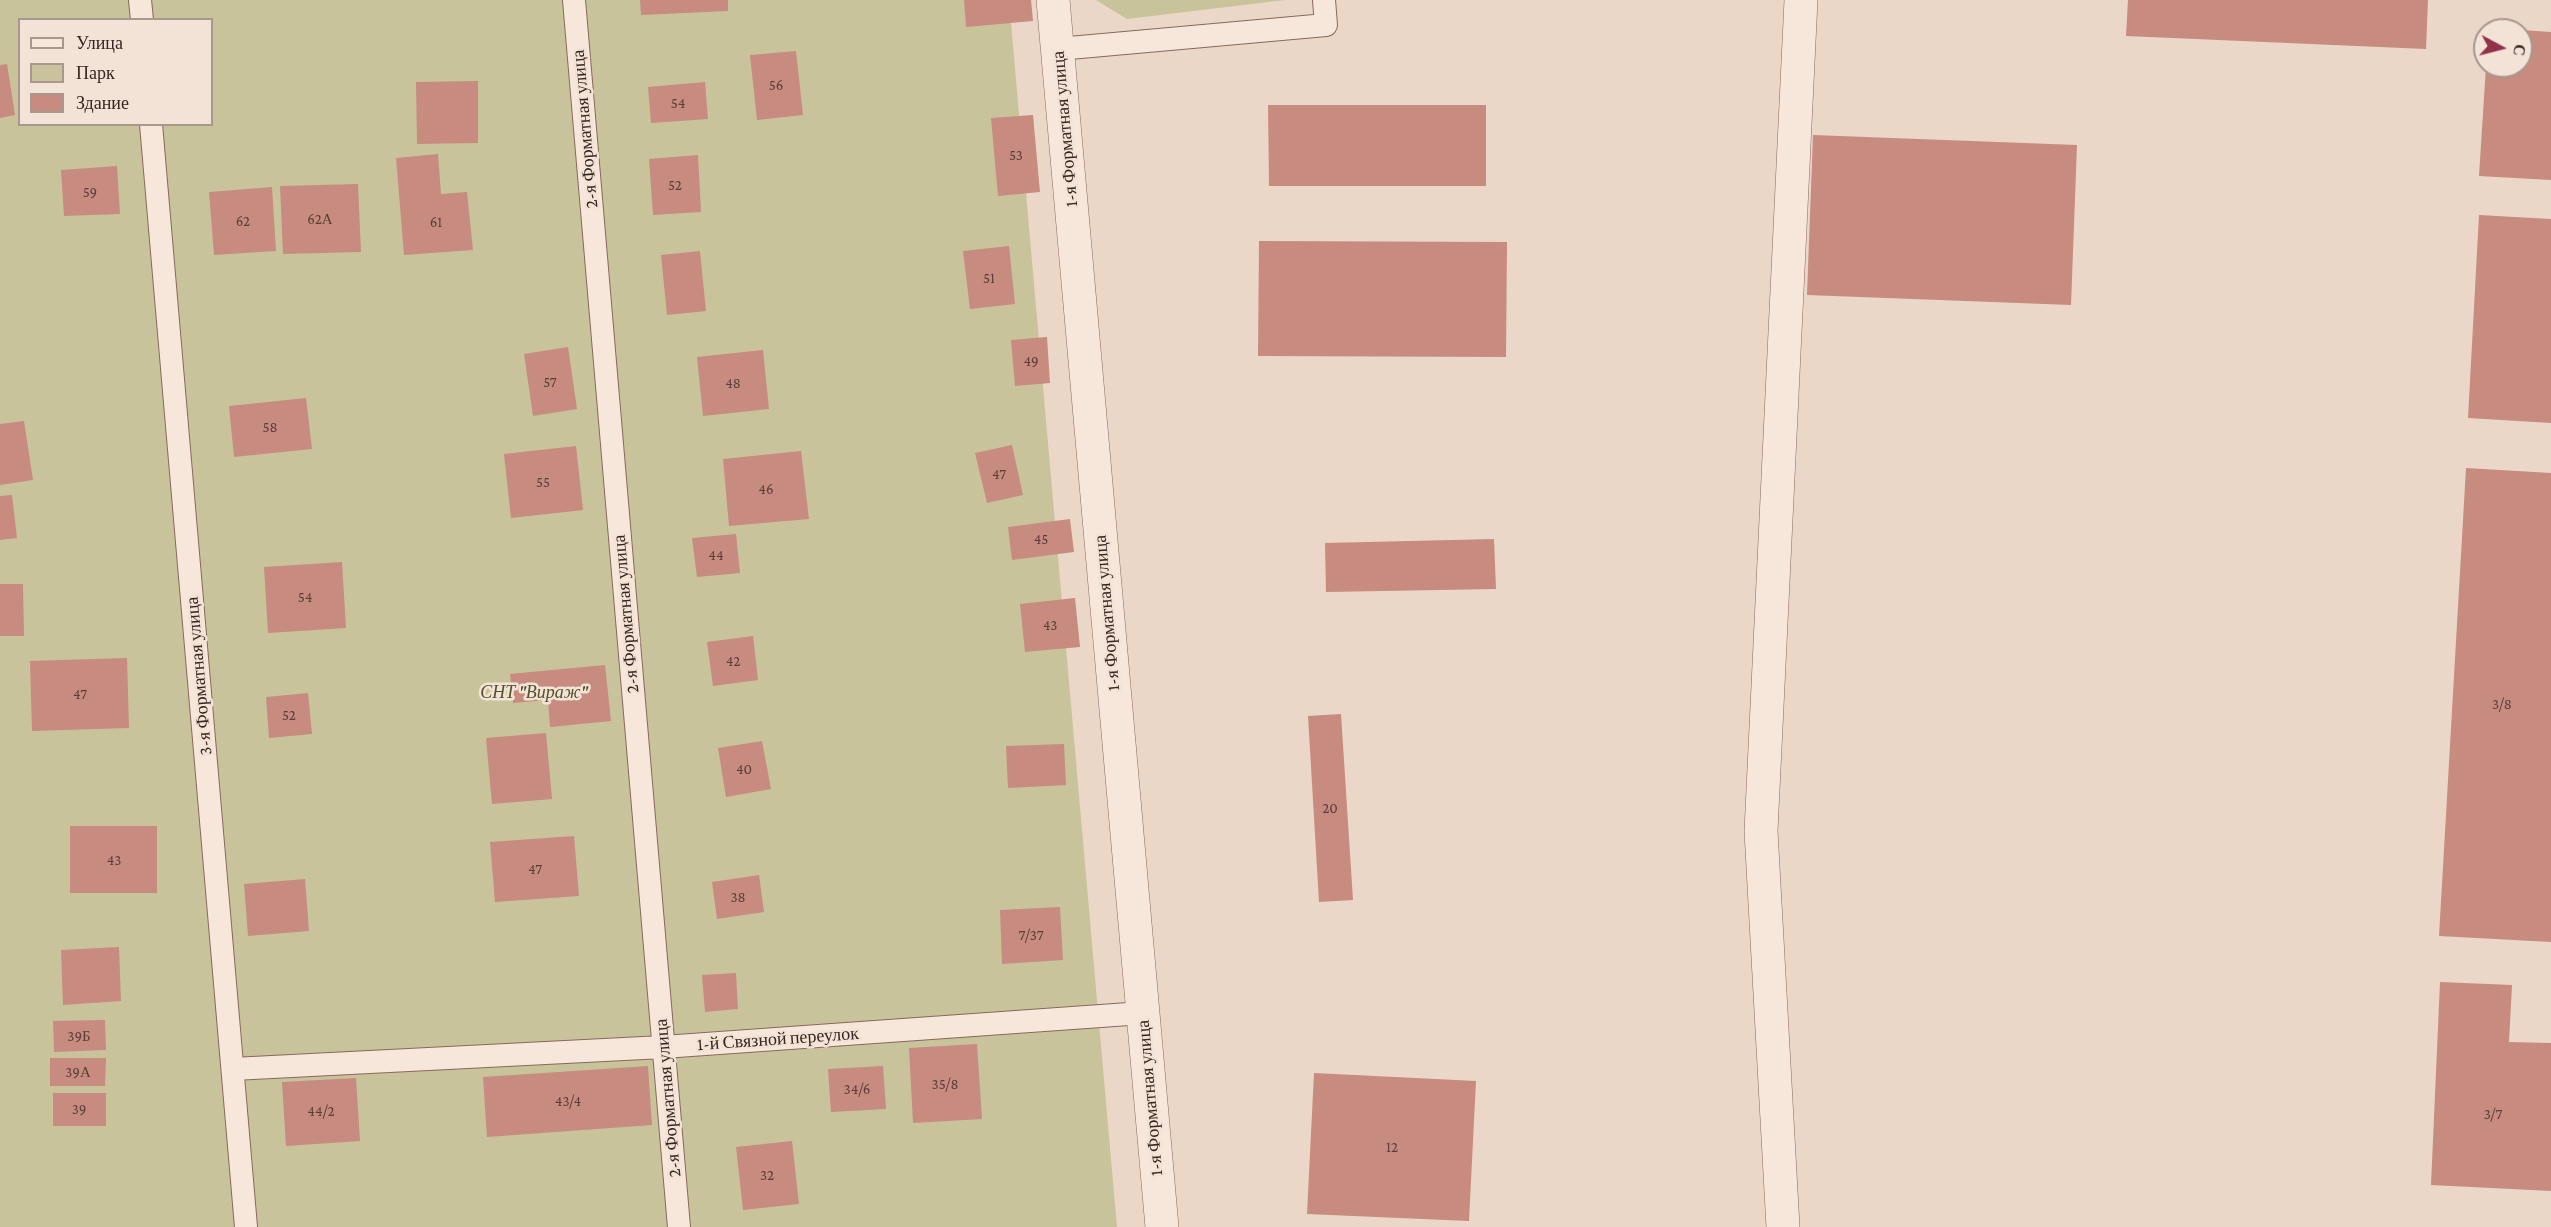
<!DOCTYPE html>
<html>
<head>
<meta charset="utf-8">
<style>
  body { margin:0 }
  #map { position:relative; width:2551px; height:1227px; overflow:hidden; background:#ebd7c7; font-family:"Crimson Pro",serif }
  canvas { display:block }
  .legend { position:absolute; left:18px; top:18px; width:195px; height:108px; box-sizing:border-box; background:#f3e3d6; border:2px solid #a8978d; margin:0; padding:8px 10px; list-style:none; font-size:18px; color:#372520 }
  .legend li { display:flex; align-items:center; gap:12px; height:30px }
  .legend b { width:30px; border:2px solid #a8978d }
  .north { position:absolute; left:2473px; top:18px; width:60px; height:60px; box-sizing:border-box; background:#f3e3d6; border:2px solid #a8978d; border-radius:50%; rotate:97deg; font-size:16px; font-weight:700; line-height:24px; text-align:center; color:#372520 }
  .north::after { content:''; display:block; margin:auto; width:21px; height:27px; background:#91324a; clip-path:polygon(50% 0,100% 100%,50% 72%,0 100%) }
</style>
</head>
<body>
<div id="map">
<canvas width="2551" height="1227"></canvas>
<ul class="legend">
<li><b style="height:8px;background:#f7e7da"></b>Улица</li>
<li><b style="height:16px;background:#c9c39b"></b>Парк</li>
<li><b style="height:16px;background:#c78b7f"></b>Здание</li>
</ul>
<div class="north">С</div>
</div>
<script>
const ctx = document.querySelector('canvas').getContext('2d');
ctx.lineJoin = 'round';
function fill(path, color) { ctx.fillStyle = color; ctx.fill(path, 'evenodd'); }
function trace(path, color, width, dash) { ctx.strokeStyle = color; ctx.lineWidth = width; ctx.lineCap = dash ? 'butt' : 'round'; ctx.setLineDash(dash || []); ctx.stroke(path); }
function label(font, color, halo, rows, align = 'center') {
  ctx.font = font + ' "Crimson Pro",serif'; ctx.lineWidth = 5; ctx.setLineDash([]); ctx.textBaseline = 'middle'; ctx.strokeStyle = halo; ctx.fillStyle = color; for (const [text, x, y, turn = 0] of rows) {
    ctx.save(); ctx.translate(x, y); ctx.rotate((+turn || 0) * Math.PI / 180); ctx.textAlign = isNaN(turn) ? turn : align; if (halo) ctx.strokeText(text, 0, 0); ctx.fillText(text, 0, 0); ctx.restore();
  }
}
fill(new Path2D(`
  M0 0H1009L1117 1227H0ZM20 20H212V124H20Z
  M1096 0H1285L1127 19Z`), '#c9c39b');
fill(new Path2D(`
  M640 0H728V11L641 15Z
  M964 0H1031L1033 21 966 27Z
  M2128 0H2428L2426 49 2126 36Z
  M2521 30 2551 32V180L2479 176 2486 66H2521Z
  M796 51 803 115 757 120 750 55Z
  M7 64 15 115 0 118V65Z
  M478 81V143L417 144 416 82Z
  M705 82 708 119 651 123 648 87Z
  M1268 105H1486V186H1269Z
  M1033 115 1040 192 998 196 991 118Z
  M1813 135 2077 145 2071 305 1807 295Z
  M438 154 441 194 467 192 473 250 404 255 396 158Z
  M698 155 701 212 653 215 649 159Z
  M117 166 120 214 64 216 61 170Z
  M358 184 361 252 283 254 280 186Z
  M272 187 276 251 214 255 209 192Z
  M2479 215 2551 219V423L2468 418Z
  M1259 241 1507 242 1506 357 1258 356Z
  M1009 246 1015 304 970 309 963 251Z
  M700 251 706 311 667 315 661 255Z
  M1047 337 1050 383 1015 386 1011 340Z
  M568 347 577 409 533 416 524 354Z
  M763 350 769 409 703 416 697 357Z
  M306 398 312 449 234 457 229 406Z
  M24 421 33 480 0 485V424Z
  M1012 445 1023 495 987 503 975 453Z
  M576 446 583 510 511 518 504 454Z
  M801 451 809 519 729 526 723 459Z
  M2466 468 2551 473V942L2439 936Z
  M12 495 17 538 0 540V496Z
  M1070 519 1074 552 1012 560 1008 527Z
  M736 534 740 573 697 577 692 538Z
  M1494 539 1496 589 1326 592 1325 543Z
  M342 562 346 628 268 633 264 567Z
  M0 584H23L24 636H0Z
  M1075 598 1080 647 1025 652 1020 604Z
  M753 636 758 680 713 686 707 642Z
  M127 658 129 728 32 731 30 661Z
  M605 665 611 721 550 727 548 700 513 703 510 674Z
  M308 693 312 734 269 738 266 697Z
  M1341 714 1353 900 1319 902 1308 716Z
  M546 733 552 799 492 804 486 738Z
  M762 741 771 789 726 797 718 748Z
  M1064 744 1066 785 1008 788 1006 746Z
  M70 826H157V893H70Z
  M574 836 579 896 495 902 490 842Z
  M759 875 764 912 717 919 712 882Z
  M305 879 309 931 248 936 244 884Z
  M1060 907 1063 960 1002 964 1000 910Z
  M119 947 121 1001 63 1005 61 950Z
  M736 973 738 1009 705 1012 702 975Z
  M2440 982 2512 985 2509 1042 2551 1043V1191L2431 1185Z
  M105 1020 106 1050 54 1052 53 1021Z
  M977 1044 982 1119 913 1123 909 1048Z
  M50 1058H106L105 1086H50Z
  M648 1066 652 1125 487 1137 483 1077Z
  M883 1066 886 1109 831 1112 828 1069Z
  M1314 1073 1476 1081 1469 1221 1307 1214Z
  M356 1078 360 1141 286 1146 282 1082Z
  M53 1093H106V1126H53Z
  M792 1141 799 1204 743 1210 736 1147Z`), '#c78b7f');
const service = new Path2D(`
  M140 0 142 20
  M574 0 679 1227
  M1058 49 1326 25 1324 0
  M151 124 246 1227
  M233 1069 663 1047 1143 1013`);
const minor = new Path2D(`
  M1783 1227 1761 831 1801 0`);
const tertiary = new Path2D(`
  M1053 0 1162 1227`);
trace(service, '#86695d', 24);
trace(minor, '#86695d', 34);
trace(tertiary, '#86695d', 34);
trace(service, '#f7e7da', 22);
trace(minor, '#f7e7da', 33);
trace(tertiary, '#f7e7da', 33);
label('15px', '#5b3e38', null, [
  ["56",776,85],
  ["54",678,103],
  ["53",1016,155],
  ["52",675,185],
  ["59",90,192],
  ["62А",320,219],
  ["62",243,221],
  ["61",436,222],
  ["51",989,278],
  ["49",1031,361],
  ["57",550,382],
  ["48",733,383],
  ["58",270,427],
  ["47",999,474],
  ["55",543,482],
  ["46",766,489],
  ["45",1041,539],
  ["44",716,555],
  ["54",305,597],
  ["43",1050,625],
  ["42",733,661],
  ["47",80,694],
  ["3/8",2502,704],
  ["52",289,715],
  ["40",744,769],
  ["20",1330,808],
  ["43",114,860],
  ["47",535,869],
  ["38",738,897],
  ["7/37",1031,935],
  ["39Б",79,1036],
  ["39А",78,1072],
  ["35/8",945,1084],
  ["34/6",857,1089],
  ["43/4",568,1101],
  ["39",79,1109],
  ["44/2",321,1111],
  ["3/7",2493,1114],
  ["12",1392,1147],
  ["32",767,1175]
]);
label('18px', '#372520', '#f3e3d6', [
  ["2-я Форматная улица",585,129,-95],
  ["1-я Форматная улица",1065,129,-95],
  ["1-я Форматная улица",1107,613,-95],
  ["2-я Форматная улица",626,614,-95],
  ["3-я Форматная улица",199,676,-95],
  ["1-й Связной переулок",778,1039,-4],
  ["2-я Форматная улица",668,1098,-95],
  ["1-я Форматная улица",1150,1098,-95]
]);
label('italic 18px', '#525228', '#f3e3d6', [
  ["СНТ \"Вираж\"",534,692]
]);
</script>
</body>
</html>
